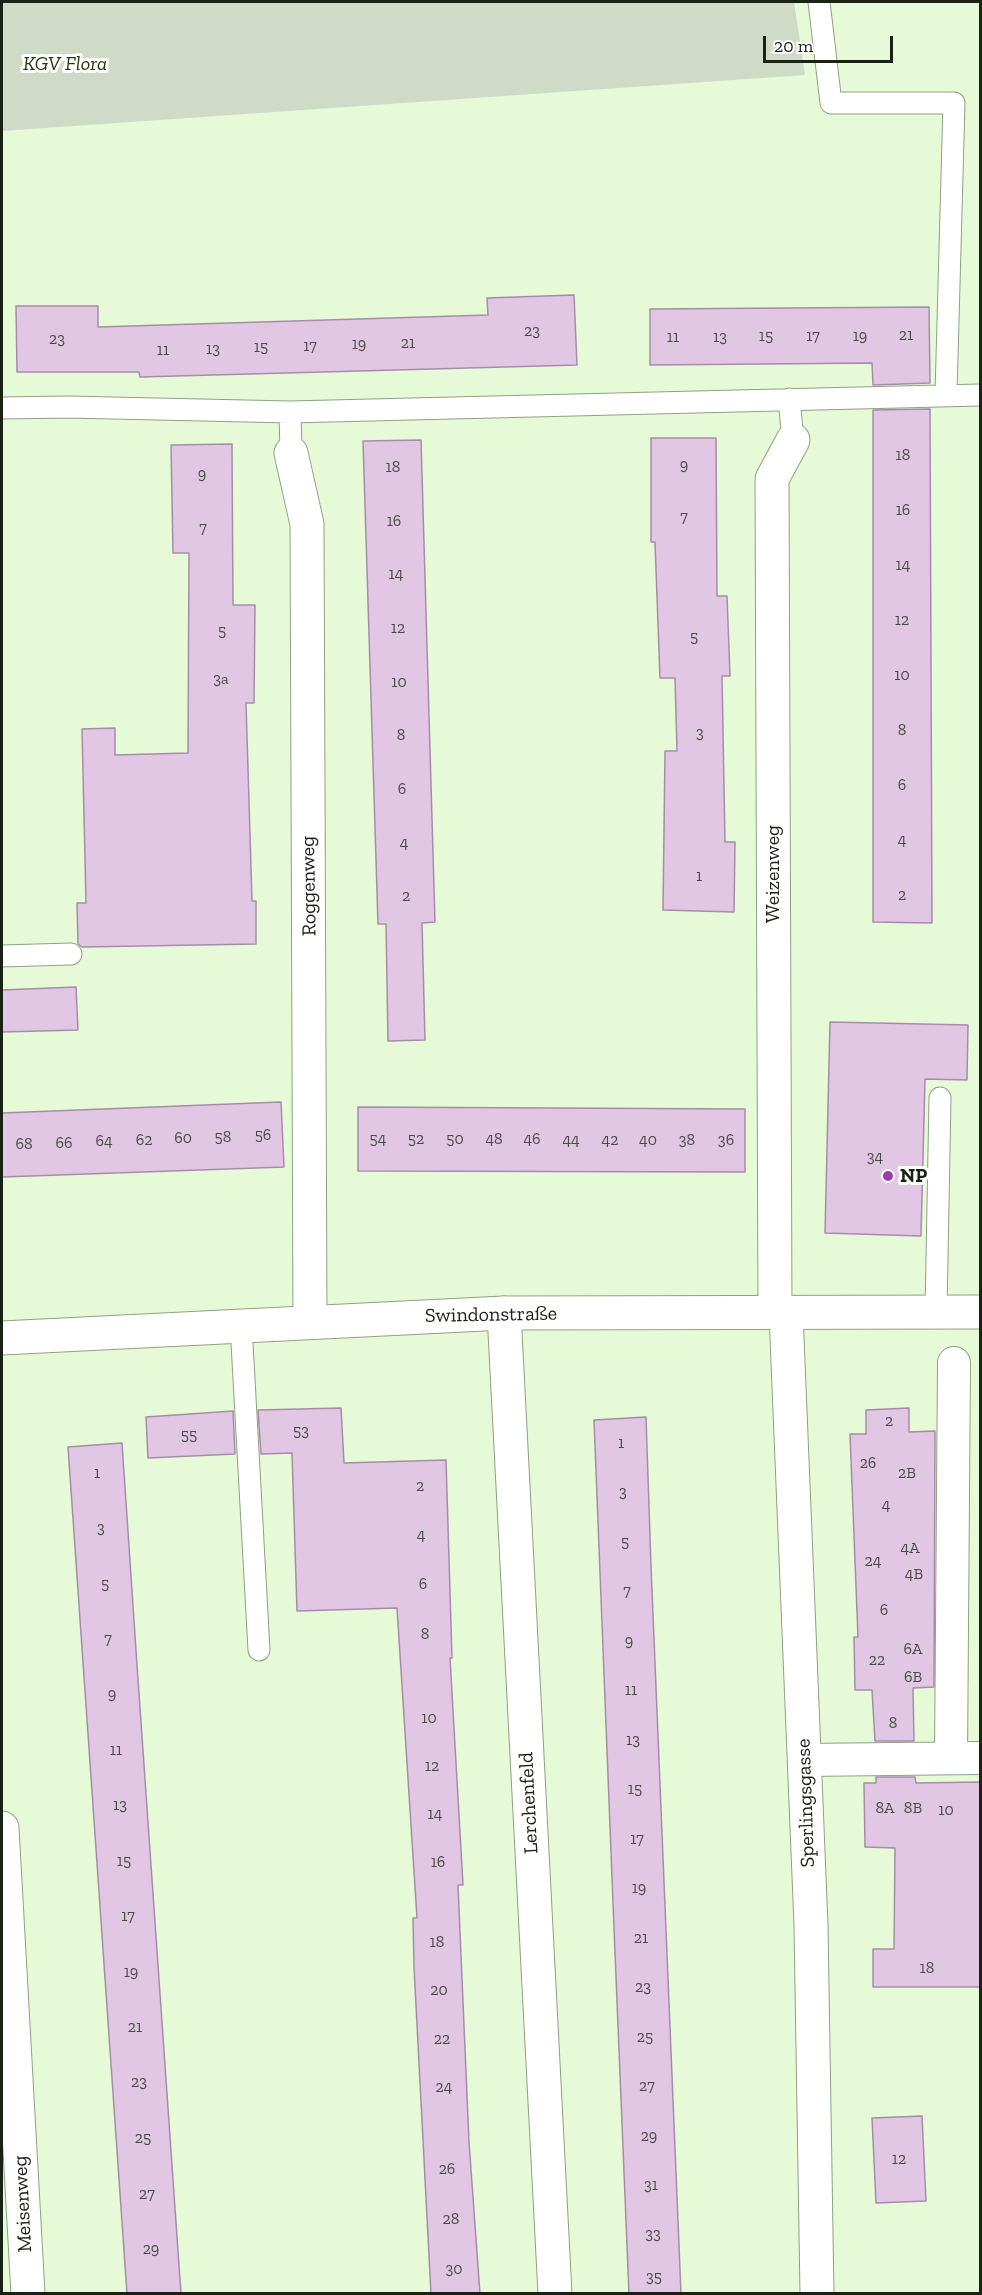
<!DOCTYPE html>
<html>
<head>
<meta charset="utf-8">
<style>
  body { margin:0 }
  #map { position:relative; width:982px; height:2295px; overflow:hidden; background:#e6fad8; font-family:"Zilla Slab",serif }
  canvas { display:block }
  .frame { position:absolute; inset:0; border:3px solid #1a2115; pointer-events:none }
  .scale { position:absolute; left:763px; top:36px; width:130px; height:27px; box-sizing:border-box; border:3px solid #1a2115; border-top:0; padding-left:8px; font-size:18px; line-height:21px; white-space:nowrap; color:#1a2115; -webkit-text-stroke:4px #fff; paint-order:stroke }
</style>
</head>
<body>
<div id="map">
<canvas width="982" height="2295"></canvas>
<div class="frame"></div>
<div class="scale">20 m</div>
</div>
<script>
const ctx = document.querySelector('canvas').getContext('2d');
ctx.lineJoin = 'round';
function fill(path, color) { ctx.fillStyle = color; ctx.fill(path, 'evenodd'); }
function trace(path, color, width, dash) { ctx.strokeStyle = color; ctx.lineWidth = width; ctx.lineCap = dash ? 'butt' : 'round'; ctx.setLineDash(dash || []); ctx.stroke(path); }
function label(font, color, halo, rows, align = 'center') {
  ctx.font = font + ' "Zilla Slab",serif'; ctx.lineWidth = 6; ctx.setLineDash([]); ctx.textBaseline = 'middle'; ctx.strokeStyle = halo; ctx.fillStyle = color; for (const [text, x, y, turn = 0] of rows) {
    ctx.save(); ctx.translate(x, y); ctx.rotate((+turn || 0) * Math.PI / 180); ctx.textAlign = isNaN(turn) ? turn : align; if (halo) ctx.strokeText(text, 0, 0); ctx.fillText(text, 0, 0); ctx.restore();
  }
}
fill(new Path2D(`
  M2 2H794L805 75 2 131Z`), '#cfdbc7');
const building = new Path2D(`
  M574 295 577 365 140 377 139 372H17L16 306H98V327L488 315 487 298Z
  M929 307 930 383 873 385 872 363 650 365V309Z
  M930 409 932 923 873 922V410Z
  M651 438H716L717 596H727L730 676H722L725 842H735L734 912 663 910 665 751H677L675 678H660L655 542H651Z
  M421 440 435 922 422 923 425 1040 388 1041 386 924H378L363 441Z
  M232 444 233 605H255L254 703H246L252 901H256V944L82 947 78 944 77 903H86L82 729 115 728V755L188 753 189 553H173L171 445Z
  M76 987 78 1030 2 1032V990Z
  M830 1022 968 1025 967 1080 925 1079 921 1236 825 1233Z
  M281 1102 284 1167 2 1177V1113Z
  M358 1107 745 1109V1172L358 1171Z
  M341 1408 344 1463 446 1460 452 1658H450L463 1885H458L469 2142 480 2294H431L414 1967 413 1918H417L397 1608 297 1611 292 1453 261 1454 258 1410Z
  M909 1408V1432L935 1431 934 1687 913 1688 914 1741H875L872 1690H855L854 1637H858L850 1434H866V1410Z
  M233 1411 235 1454 148 1458 146 1417Z
  M646 1417 651 1566 681 2294H629L614 1928 594 1420Z
  M122 1443 137 1665 181 2294H127L68 1447Z
  M876 1777H915L916 1783 981 1782V1987H873V1949H894L895 1848 865 1847 864 1783H876Z
  M922 2116 926 2201 876 2203 872 2118Z`);
fill(building, '#e1c7e4');
trace(building, '#a58da8', 1.5);
const service = new Path2D(`
  M819 2 831 103H954L946 394
  M789 399 793 440
  M2 408 68 407 290 412 980 395
  M290 412 291 453
  M2 956 71 954
  M936 1311 940 1098
  M241 1325 259 1650`);
const pedestrian = new Path2D(`
  M951 1758 954 1363
  M804 1760 980 1758`);
const minor = new Path2D(`
  M291 453 307 524 310 1321
  M504 1313 555 2294
  M775 1313 772 479 793 440
  M786 1313 811 1925 817 2294
  M2 1828 28 2294`);
const tertiary = new Path2D(`
  M2 1338 504 1313 980 1312`);
trace(service, '#8fa182', 23);
trace(pedestrian, '#8fa182', 34);
trace(minor, '#8fa182', 35);
trace(tertiary, '#8fa182', 35);
trace(service, '#fff', 21);
trace(pedestrian, '#fff', 32);
trace(minor, '#fff', 33);
trace(tertiary, '#fff', 33);
for (const [x, y, r, color] of [
  [888,1176,6,"#9a3ea9"]
]) { const dot = new Path2D(); dot.arc(x, y, r, 0, 2 * Math.PI); ctx.fillStyle = color; ctx.fill(dot); trace(dot, '#fff', 2); }
label('16px', '#4c4a49', null, [
  ["23",532,331],
  ["21",906,335],
  ["15",766,336],
  ["17",813,336],
  ["19",860,336],
  ["11",673,337],
  ["13",720,337],
  ["23",57,339],
  ["21",408,343],
  ["19",359,344],
  ["17",310,346],
  ["15",261,347],
  ["13",213,349],
  ["11",163,350],
  ["18",903,455],
  ["9",684,465],
  ["18",393,467],
  ["9",202,474],
  ["16",903,510],
  ["7",684,517],
  ["16",394,521],
  ["7",203,528],
  ["14",903,565],
  ["14",396,574],
  ["12",902,620],
  ["12",398,628],
  ["5",222,631],
  ["5",694,637],
  ["10",902,675],
  ["3a",221,679],
  ["10",399,682],
  ["8",902,730],
  ["3",700,733],
  ["8",401,735],
  ["6",902,785],
  ["6",402,789],
  ["4",902,840],
  ["4",404,843],
  ["1",699,876],
  ["2",902,895],
  ["2",406,896],
  ["56",263,1135],
  ["58",223,1137],
  ["60",183,1138],
  ["54",378,1139],
  ["52",416,1139],
  ["50",455,1139],
  ["48",494,1139],
  ["46",532,1139],
  ["62",144,1140],
  ["44",571,1140],
  ["42",610,1140],
  ["40",648,1140],
  ["38",687,1140],
  ["36",726,1140],
  ["64",104,1141],
  ["66",64,1143],
  ["68",24,1144],
  ["34",875,1157],
  ["2",889,1421],
  ["53",301,1431],
  ["55",189,1435],
  ["1",621,1443],
  ["26",868,1463],
  ["1",97,1473],
  ["2B",907,1473],
  ["2",420,1486],
  ["3",623,1492],
  ["4",886,1505],
  ["3",101,1528],
  ["4",421,1535],
  ["5",625,1542],
  ["4A",910,1548],
  ["24",873,1561],
  ["4B",914,1574],
  ["5",105,1584],
  ["6",423,1584],
  ["7",627,1591],
  ["6",884,1610],
  ["8",425,1634],
  ["7",108,1639],
  ["9",629,1641],
  ["6A",913,1649],
  ["22",877,1660],
  ["6B",913,1677],
  ["11",631,1690],
  ["9",112,1694],
  ["10",429,1718],
  ["8",893,1723],
  ["13",633,1740],
  ["11",116,1750],
  ["12",432,1766],
  ["15",635,1789],
  ["13",120,1805],
  ["8A",885,1808],
  ["8B",913,1808],
  ["10",946,1810],
  ["14",435,1814],
  ["17",637,1839],
  ["15",124,1861],
  ["16",438,1862],
  ["19",639,1888],
  ["17",128,1916],
  ["21",641,1938],
  ["18",437,1942],
  ["18",927,1968],
  ["19",131,1972],
  ["23",643,1987],
  ["20",439,1990],
  ["21",135,2027],
  ["25",645,2037],
  ["22",442,2039],
  ["23",139,2082],
  ["27",647,2086],
  ["24",444,2087],
  ["29",649,2136],
  ["25",143,2138],
  ["12",899,2159],
  ["26",447,2169],
  ["31",651,2185],
  ["27",147,2194],
  ["28",451,2219],
  ["33",653,2234],
  ["29",151,2249],
  ["30",454,2269],
  ["35",654,2277]
]);
label('italic 20px', '#23390d', '#fff', [
  ["KGV Flora",65,64]
]);
label('20px', '#1a2115', '#fff', [
  ["Weizenweg",773,874,-90],
  ["Roggenweg",309,886,-91],
  ["Swindonstraße",491,1315,-1],
  ["Lerchenfeld",529,1803,-93],
  ["Sperlingsgasse",806,1803,-92],
  ["Meisenweg",23,2204,-93]
]);
label('bold 20px', '#1a2115', '#fff', [
  ["NP",900,1176]
], 'left');
</script>
</body>
</html>
